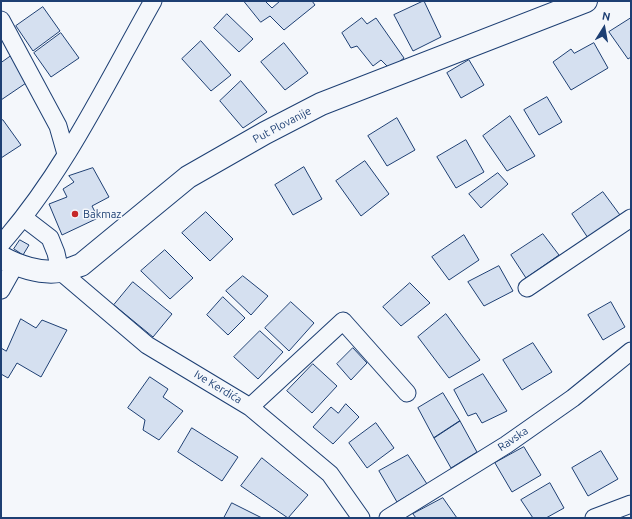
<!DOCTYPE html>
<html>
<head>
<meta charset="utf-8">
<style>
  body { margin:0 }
  #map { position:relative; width:632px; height:519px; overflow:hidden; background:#f4f7fb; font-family:Ubuntu,sans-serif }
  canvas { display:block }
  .frame { position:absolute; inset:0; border:2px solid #1d3f73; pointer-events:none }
  .north { position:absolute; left:584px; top:8px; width:40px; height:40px; -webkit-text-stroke:3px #f4f7fb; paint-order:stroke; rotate:11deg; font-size:11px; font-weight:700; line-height:16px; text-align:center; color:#1d3f73 }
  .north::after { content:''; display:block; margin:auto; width:14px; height:18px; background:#1d3f73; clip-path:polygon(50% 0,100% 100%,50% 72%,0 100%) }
</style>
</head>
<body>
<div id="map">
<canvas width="632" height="519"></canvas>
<div class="frame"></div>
<div class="north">N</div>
</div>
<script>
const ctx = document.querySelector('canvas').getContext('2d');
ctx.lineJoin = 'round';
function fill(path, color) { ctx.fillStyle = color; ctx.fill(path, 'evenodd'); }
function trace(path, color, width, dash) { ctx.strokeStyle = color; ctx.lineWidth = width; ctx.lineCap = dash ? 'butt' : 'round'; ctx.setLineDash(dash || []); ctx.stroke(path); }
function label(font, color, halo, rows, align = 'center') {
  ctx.font = font + ' Ubuntu,sans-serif'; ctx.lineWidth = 3; ctx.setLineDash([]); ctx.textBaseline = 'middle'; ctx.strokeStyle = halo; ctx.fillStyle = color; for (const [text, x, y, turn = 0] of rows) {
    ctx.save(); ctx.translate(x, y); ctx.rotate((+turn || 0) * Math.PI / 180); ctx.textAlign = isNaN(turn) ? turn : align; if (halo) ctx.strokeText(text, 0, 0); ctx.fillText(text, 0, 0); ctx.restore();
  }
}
const building = new Path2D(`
  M244 1H265L272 8 280 1H312L315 5 284 30 270 16 261 22Z
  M424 1 441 37 413 51 394 15Z
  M43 7 60 31 33 51 16 26Z
  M227 14 253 39 239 52 214 28Z
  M362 18 367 24 376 18 404 58 390 69 381 60 373 66 357 46 351 48 342 33Z
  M631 18V57L628 59 609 32Z
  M61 33 79 58 51 77 34 53Z
  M201 41 231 75 211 91 182 59Z
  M284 43 308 73 285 90 261 62Z
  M594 43 608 68 571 90 553 62 571 49 574 53Z
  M11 56 29 81 1 100V63Z
  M469 60 484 85 461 98 447 73Z
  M241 81 267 112 243 128 220 101Z
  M547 97 562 122 539 135 524 110Z
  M510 116 535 156 507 171 483 136Z
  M397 118 415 150 387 166 368 136Z
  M3 120 21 145 1 158V121Z
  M466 140 484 172 456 188 437 157Z
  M365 161 389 194 361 216 336 181Z
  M304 167 322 199 293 215 275 185Z
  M93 168 109 197 92 206 98 218 62 235 49 204 67 197 63 189 74 182 69 176Z
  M498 173 508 184 481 208 469 194Z
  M603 192 620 215 588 238 572 214Z
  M206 212 233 239 210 261 182 233Z
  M543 234 559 255 526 278 511 255Z
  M464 235 479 260 449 280 432 257Z
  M20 240 29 245 23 255 14 249Z
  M165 250 193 278 170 299 141 271Z
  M499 266 513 291 484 306 468 282Z
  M243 276 268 296 251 315 226 291Z
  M133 282 172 314 153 337 114 305Z
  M410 283 430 303 401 326 383 307Z
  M223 297 245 318 228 335 207 315Z
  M291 302 314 323 289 351 265 328Z
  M611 302 625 327 603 340 588 315Z
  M446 314 480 360 449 378 418 337Z
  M21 319 36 328 42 320 67 330 41 377 17 363 8 378 1 374V348L6 351Z
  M260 331 283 352 258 379 234 357Z
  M533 343 552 372 522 390 503 360Z
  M353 348 367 363 351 380 337 364Z
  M313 364 337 386 312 413 287 391Z
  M483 374 507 411 482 423 476 413 468 416 454 390Z
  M150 377 168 389 163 397 183 411 159 440 143 430 145 420 128 408Z
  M443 393 460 421 434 438 418 408Z
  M346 404 359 417 333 444 313 427 331 407 338 413Z
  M460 421 477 452 451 468 434 438Z
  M376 423 394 448 367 468 349 443Z
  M192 428 238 457 222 481 178 452Z
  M524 447 541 475 512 492 495 463Z
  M601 451 618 479 588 496 572 468Z
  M408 455 427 484 397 502 379 471Z
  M262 458 308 495 288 518 241 486Z
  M550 483 564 508 546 518H533L521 500Z
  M443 498 457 518H416L413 514Z
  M232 503 262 518H224Z`);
fill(building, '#d5e0f0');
trace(building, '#1d3f73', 1);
const street = new Path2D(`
  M1 20 58 126 66 154
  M24 218 50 238 56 253 60 271 147 345 250 407 330 474 361 518
  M1 244C64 173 106 84 153 1
  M527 288 631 218
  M1 290 15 265
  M250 407 343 321 407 393
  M388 518 506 445 573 398 631 351
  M594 518 631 504`);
const secondary = new Path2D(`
  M1 257C17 266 40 274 60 271 67 271 74 267 81 265L188 177 265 133 321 104 586 1`);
trace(street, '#1d3f73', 19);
trace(secondary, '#1d3f73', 24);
trace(street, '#f4f7fb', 17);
trace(secondary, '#f4f7fb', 22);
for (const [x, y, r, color] of [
  [75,214,4,"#c62828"]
]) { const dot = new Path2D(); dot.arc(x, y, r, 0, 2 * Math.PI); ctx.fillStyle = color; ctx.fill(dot); trace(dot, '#f4f7fb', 1.5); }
label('11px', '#1d3f73', '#f4f7fb', [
  ["Put Plovanije",282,125,-28],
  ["Ive Kerdića",218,387,31],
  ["Ravska",513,439,-34]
]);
label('11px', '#1d3f73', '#f4f7fb', [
  ["Bakmaz",83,214]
], 'left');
</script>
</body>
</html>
